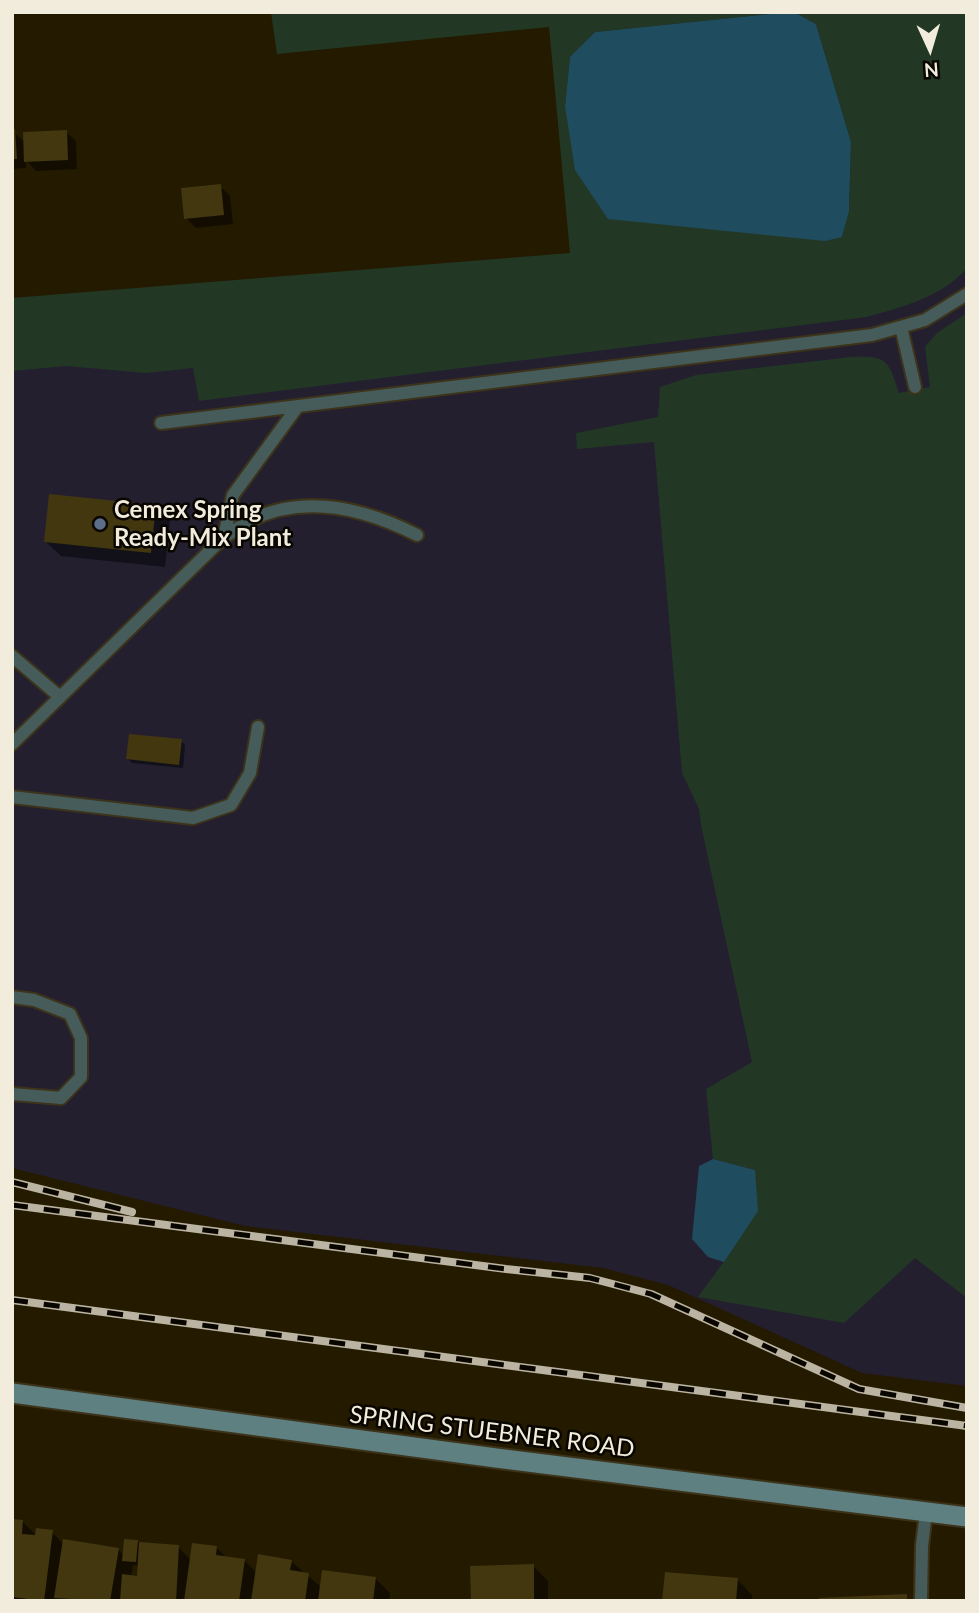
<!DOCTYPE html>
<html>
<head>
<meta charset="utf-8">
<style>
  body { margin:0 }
  #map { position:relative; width:979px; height:1613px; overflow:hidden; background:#231a00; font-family:Lato,sans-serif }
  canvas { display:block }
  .frame { position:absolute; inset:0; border:14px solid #f2ecdc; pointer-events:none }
  .north { position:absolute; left:895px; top:14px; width:70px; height:70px; -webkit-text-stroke:5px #090600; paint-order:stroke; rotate:176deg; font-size:19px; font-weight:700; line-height:28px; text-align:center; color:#f2ecdc }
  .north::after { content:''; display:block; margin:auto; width:24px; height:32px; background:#f2ecdc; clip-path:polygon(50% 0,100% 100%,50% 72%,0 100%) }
</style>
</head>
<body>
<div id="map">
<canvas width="979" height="1613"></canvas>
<div class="frame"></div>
<div class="north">N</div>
</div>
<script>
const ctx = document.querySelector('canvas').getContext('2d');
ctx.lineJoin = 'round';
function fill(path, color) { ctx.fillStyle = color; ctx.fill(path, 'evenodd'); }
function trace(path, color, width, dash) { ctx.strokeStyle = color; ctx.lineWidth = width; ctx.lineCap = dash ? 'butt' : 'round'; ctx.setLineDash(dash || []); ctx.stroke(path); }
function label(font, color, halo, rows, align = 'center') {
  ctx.font = font + ' Lato,sans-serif'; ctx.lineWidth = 5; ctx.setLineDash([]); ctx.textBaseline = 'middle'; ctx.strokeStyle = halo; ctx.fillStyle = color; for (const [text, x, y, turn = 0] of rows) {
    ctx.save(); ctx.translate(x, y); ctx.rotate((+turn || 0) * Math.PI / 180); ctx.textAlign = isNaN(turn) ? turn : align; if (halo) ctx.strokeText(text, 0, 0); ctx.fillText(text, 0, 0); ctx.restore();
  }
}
fill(new Path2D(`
  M967 184V1386L862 1373 668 1285 603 1268 245 1226 12 1168V352L909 272Z`), '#231f2f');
fill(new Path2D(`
  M271 12H789L595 32 570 58 565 106 842 237 849 212 851 142 816 24 794 12H967V268C942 297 902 307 867 317L199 401 193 368 146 373 66 366 12 371V298L570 253 549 27 277 54Z
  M967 313V1298L915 1258 844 1323 698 1297 728 1256 755 1170 713 1159 706 1089 752 1062 701 825 699 809 682 773 654 442 577 449 576 433 658 417 660 387 696 375 851 357C887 356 888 359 899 393L930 387 925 347 937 333Z`), '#223825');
fill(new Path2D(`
  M789 12H794L816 24 851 142 849 212 842 237 825 241 608 219 575 170 565 106 570 57 595 32Z
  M713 1159 755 1170 758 1211 724 1262 708 1257 692 1239 699 1166Z`), '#204c5f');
fill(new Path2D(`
  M12 131 25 142 66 132 76 141 77 169 36 171 26 160V168L12 169Z
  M220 186 230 196 233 224 196 228 186 218Z
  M155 507 170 521 165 567 61 556 46 542Z
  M181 741 185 745 183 768 132 763 128 759Z
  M12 1520 23 1522 37 1536 52 1532 64 1545 118 1549 124 1556 138 1542 140 1544 178 1547 191 1560 216 1547 227 1558 244 1560 257 1573 291 1561 322 1588 375 1578 390 1593 389 1601H12ZM133 1565 139 1566V1577H131Z
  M533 1566 548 1581V1601H472Z
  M738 1580 752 1595V1601H664Z`), '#0007');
fill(new Path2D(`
  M12 129H15L17 159H12Z
  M67 130 68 160 24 162 23 132Z
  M221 184 224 215 184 219 181 188Z
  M49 494 156 505 151 553 44 542Z
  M129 734 182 739 179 765 126 759Z
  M12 1519 23 1520 22 1534 35 1535 36 1528 53 1530 44 1601 12 1597Z
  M63 1539 119 1548 110 1601 54 1598Z
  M124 1539 138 1540 136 1562 122 1561Z
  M139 1542 179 1545 176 1601H120L122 1574 137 1576Z
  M192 1543 217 1546 216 1555 245 1559 239 1601H184Z
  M258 1554 292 1560 290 1570 309 1573 305 1601H251Z
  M534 1564V1601H471L470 1566Z
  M322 1570 376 1577 373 1601H318Z
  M665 1572 738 1578 736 1601H662Z
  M907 1594V1601H819V1598Z`), '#433710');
const service = new Path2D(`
  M901 327 915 387
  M161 423 872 335 925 320 967 294
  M224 537 233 495 298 406
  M12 656 60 697
  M12 744 224 537C233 532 242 525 251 520 307 493 366 509 417 535
  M12 797 193 818 231 805 250 773 258 727
  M12 997 34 1000 70 1014 81 1038V1077L61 1098 12 1094
  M921 1601 922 1546 926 1512`);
const secondary = new Path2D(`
  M12 1393 496 1458 967 1517`);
trace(service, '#3c331a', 16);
trace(secondary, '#3c331a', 23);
trace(service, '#465c5b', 12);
trace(secondary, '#5e8080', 19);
const rail = new Path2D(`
  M12 1182 132 1212
  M12 1205 506 1269 590 1278 651 1294 859 1389 967 1408
  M12 1300 967 1426`);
trace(rail, '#bbb4a2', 8);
trace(rail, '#090600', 5, [16]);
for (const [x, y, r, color] of [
  [100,524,7,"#5c6f8a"]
]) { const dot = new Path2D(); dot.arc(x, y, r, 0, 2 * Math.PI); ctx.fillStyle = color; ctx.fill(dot); trace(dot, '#090600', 2.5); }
label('bold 24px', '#f2ecdc', '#090600', [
  ["Cemex Spring",114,510],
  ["Ready-Mix Plant",114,538]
], 'left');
label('24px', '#f2ecdc', '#090600', [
  ["SPRING STUEBNER ROAD",492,1432,7]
]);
</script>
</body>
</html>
